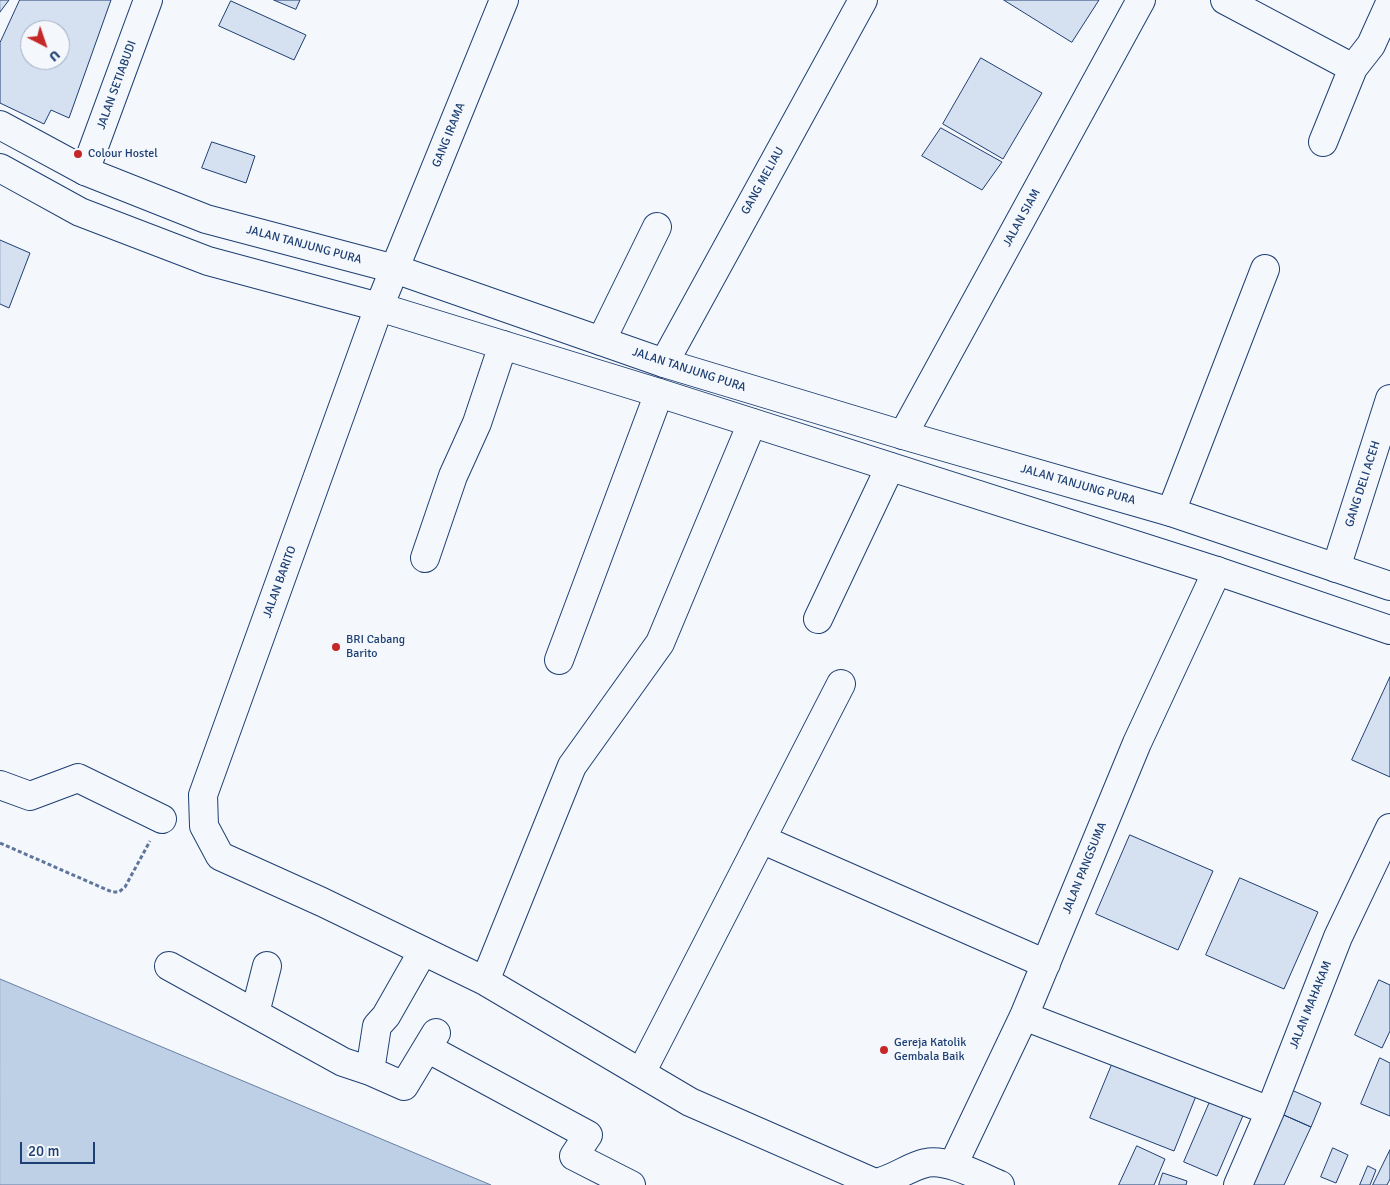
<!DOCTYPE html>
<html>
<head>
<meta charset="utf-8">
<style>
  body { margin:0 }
  #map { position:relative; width:1390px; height:1185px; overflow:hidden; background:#f4f7fb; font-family:Signika,sans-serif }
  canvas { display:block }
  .north { position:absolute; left:20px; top:20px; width:50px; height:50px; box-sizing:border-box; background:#f4f7fb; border:1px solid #9eadc5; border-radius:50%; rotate:139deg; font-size:14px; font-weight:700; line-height:20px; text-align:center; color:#1d3f73 }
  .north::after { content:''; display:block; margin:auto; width:18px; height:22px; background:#c62828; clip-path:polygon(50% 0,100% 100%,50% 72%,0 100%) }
  .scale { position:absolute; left:20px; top:1142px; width:75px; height:22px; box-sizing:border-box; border:2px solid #1d3f73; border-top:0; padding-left:6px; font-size:15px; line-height:18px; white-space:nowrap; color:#1d3f73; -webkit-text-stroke:4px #f4f7fb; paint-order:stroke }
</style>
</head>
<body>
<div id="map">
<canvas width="1390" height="1185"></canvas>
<div class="north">U</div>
<div class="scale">20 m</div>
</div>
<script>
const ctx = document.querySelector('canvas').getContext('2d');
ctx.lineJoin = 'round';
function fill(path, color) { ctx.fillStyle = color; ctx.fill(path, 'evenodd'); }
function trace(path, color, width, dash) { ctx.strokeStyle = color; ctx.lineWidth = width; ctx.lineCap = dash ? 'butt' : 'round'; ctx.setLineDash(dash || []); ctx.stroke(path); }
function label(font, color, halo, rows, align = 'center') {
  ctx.font = font + ' Signika,sans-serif'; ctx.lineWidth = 4; ctx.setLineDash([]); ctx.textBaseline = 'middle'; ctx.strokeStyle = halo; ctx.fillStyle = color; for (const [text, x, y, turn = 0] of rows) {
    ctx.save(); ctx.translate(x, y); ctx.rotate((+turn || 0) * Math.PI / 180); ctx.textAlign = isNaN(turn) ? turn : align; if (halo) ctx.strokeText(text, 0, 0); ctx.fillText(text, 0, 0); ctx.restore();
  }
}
const water = new Path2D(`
  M0 979 491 1185H0Z`);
fill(water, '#bed0e5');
trace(water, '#687fa3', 1);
const building = new Path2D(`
  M0 0H9L0 12Z
  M20 0H111L69 118 51 110 44 124 0 103V43ZM30 30H60V60H30Z
  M274 0H300L296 9Z
  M1004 0H1099L1072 42Z
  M231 1 306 35 294 60 219 26Z
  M981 58 1042 93 1003 159 943 124Z
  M941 128 1002 162 982 190 922 156Z
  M212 142 255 156 246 183 202 168Z
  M0 240 30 253 9 308 0 304Z
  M1390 677V777L1352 760Z
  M1130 835 1213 871 1178 950 1096 914Z
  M1240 878 1318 912 1284 989 1206 955Z
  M1379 980 1390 985V1031L1382 1048 1355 1035Z
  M1380 1058 1390 1063V1116L1361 1104Z
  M1113 1062 1196 1096 1174 1151 1090 1118Z
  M1287 1088 1321 1103 1311 1127 1277 1112Z
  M1212 1097 1245 1111 1217 1176 1184 1162Z
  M1277 1112 1311 1127 1284 1185H1243Z
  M1137 1146 1165 1159 1154 1185H1119Z
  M1333 1148 1348 1155 1336 1183 1321 1177Z
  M1390 1150V1179L1387 1185H1373Z
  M1368 1166 1376 1170 1370 1185H1360Z
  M1163 1173 1187 1181 1186 1185H1159Z`);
fill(building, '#d5e0f0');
trace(building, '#1d3f73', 1);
const minor = new Path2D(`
  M504 0 379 307 203 795 204 826 220 856 322 902 485 981 690 1102 875 1183C893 1180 908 1167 926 1163 946 1158 981 1177 1000 1185
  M1225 0 1353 68 1371 45 1390 3
  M1323 142 1353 68
  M85 171 148 0
  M601 341 657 227
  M664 363 863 0
  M903 435 1141 0
  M1171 512 1265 269
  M425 558 453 476 477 423 503 345
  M1336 568 1390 399
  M818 619 890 467
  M559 660 659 393
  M0 785 30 796 78 778 162 819
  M761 839 1046 964
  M169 966 343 1062 370 1071 377 1026 386 1016 423 951
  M485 981 572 766 660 643 752 423
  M255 1013 267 966
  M1024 1016 1270 1111
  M427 1048 588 1135 574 1156 631 1185
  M370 1071 404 1086 436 1033
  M641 1073 841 684
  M953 1165 1024 1016 1137 743 1217 571
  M1238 1185 1270 1111 1338 937 1390 828`);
const highway = new Path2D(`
  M0 125 85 171 206 219 395 269 664 363 903 435 1171 512 1390 586
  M0 168 80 212 208 261 379 307 659 393 1217 571 1390 630`);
trace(minor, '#1d3f73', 30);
trace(highway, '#1d3f73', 30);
trace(new Path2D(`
  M0 843 112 892H119L125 887 150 841`), '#5e769c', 3, [4, 2.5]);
trace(minor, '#f4f7fb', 28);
trace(highway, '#f4f7fb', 28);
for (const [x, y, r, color] of [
  [78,154,5,"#c62828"],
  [336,647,5,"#c62828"],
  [884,1050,5,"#c62828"]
]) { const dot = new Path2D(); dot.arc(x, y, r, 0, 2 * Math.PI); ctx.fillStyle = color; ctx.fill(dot); trace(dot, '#f4f7fb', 2); }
label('12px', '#1d3f73', '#f4f7fb', [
  ["JALAN SETIABUDI",117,85,-70],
  ["GANG IRAMA",449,135,-68],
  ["GANG MELIAU",763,181,-61],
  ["JALAN SIAM",1022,218,-61],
  ["JALAN TANJUNG PURA",304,245,15],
  ["JALAN TANJUNG PURA",689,370,18],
  ["GANG DELI ACEH",1363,484,-72],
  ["JALAN TANJUNG PURA",1078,485,16],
  ["JALAN BARITO",280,582,-70],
  ["JALAN PANGSUMA",1085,868,-68],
  ["JALAN MAHAKAM",1311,1005,-68]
]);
label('12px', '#1d3f73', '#f4f7fb', [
  ["Colour Hostel",88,154],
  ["BRI Cabang",346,640],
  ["Barito",346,654],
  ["Gereja Katolik",894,1043],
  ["Gembala Baik",894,1057]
], 'left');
</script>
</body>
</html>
